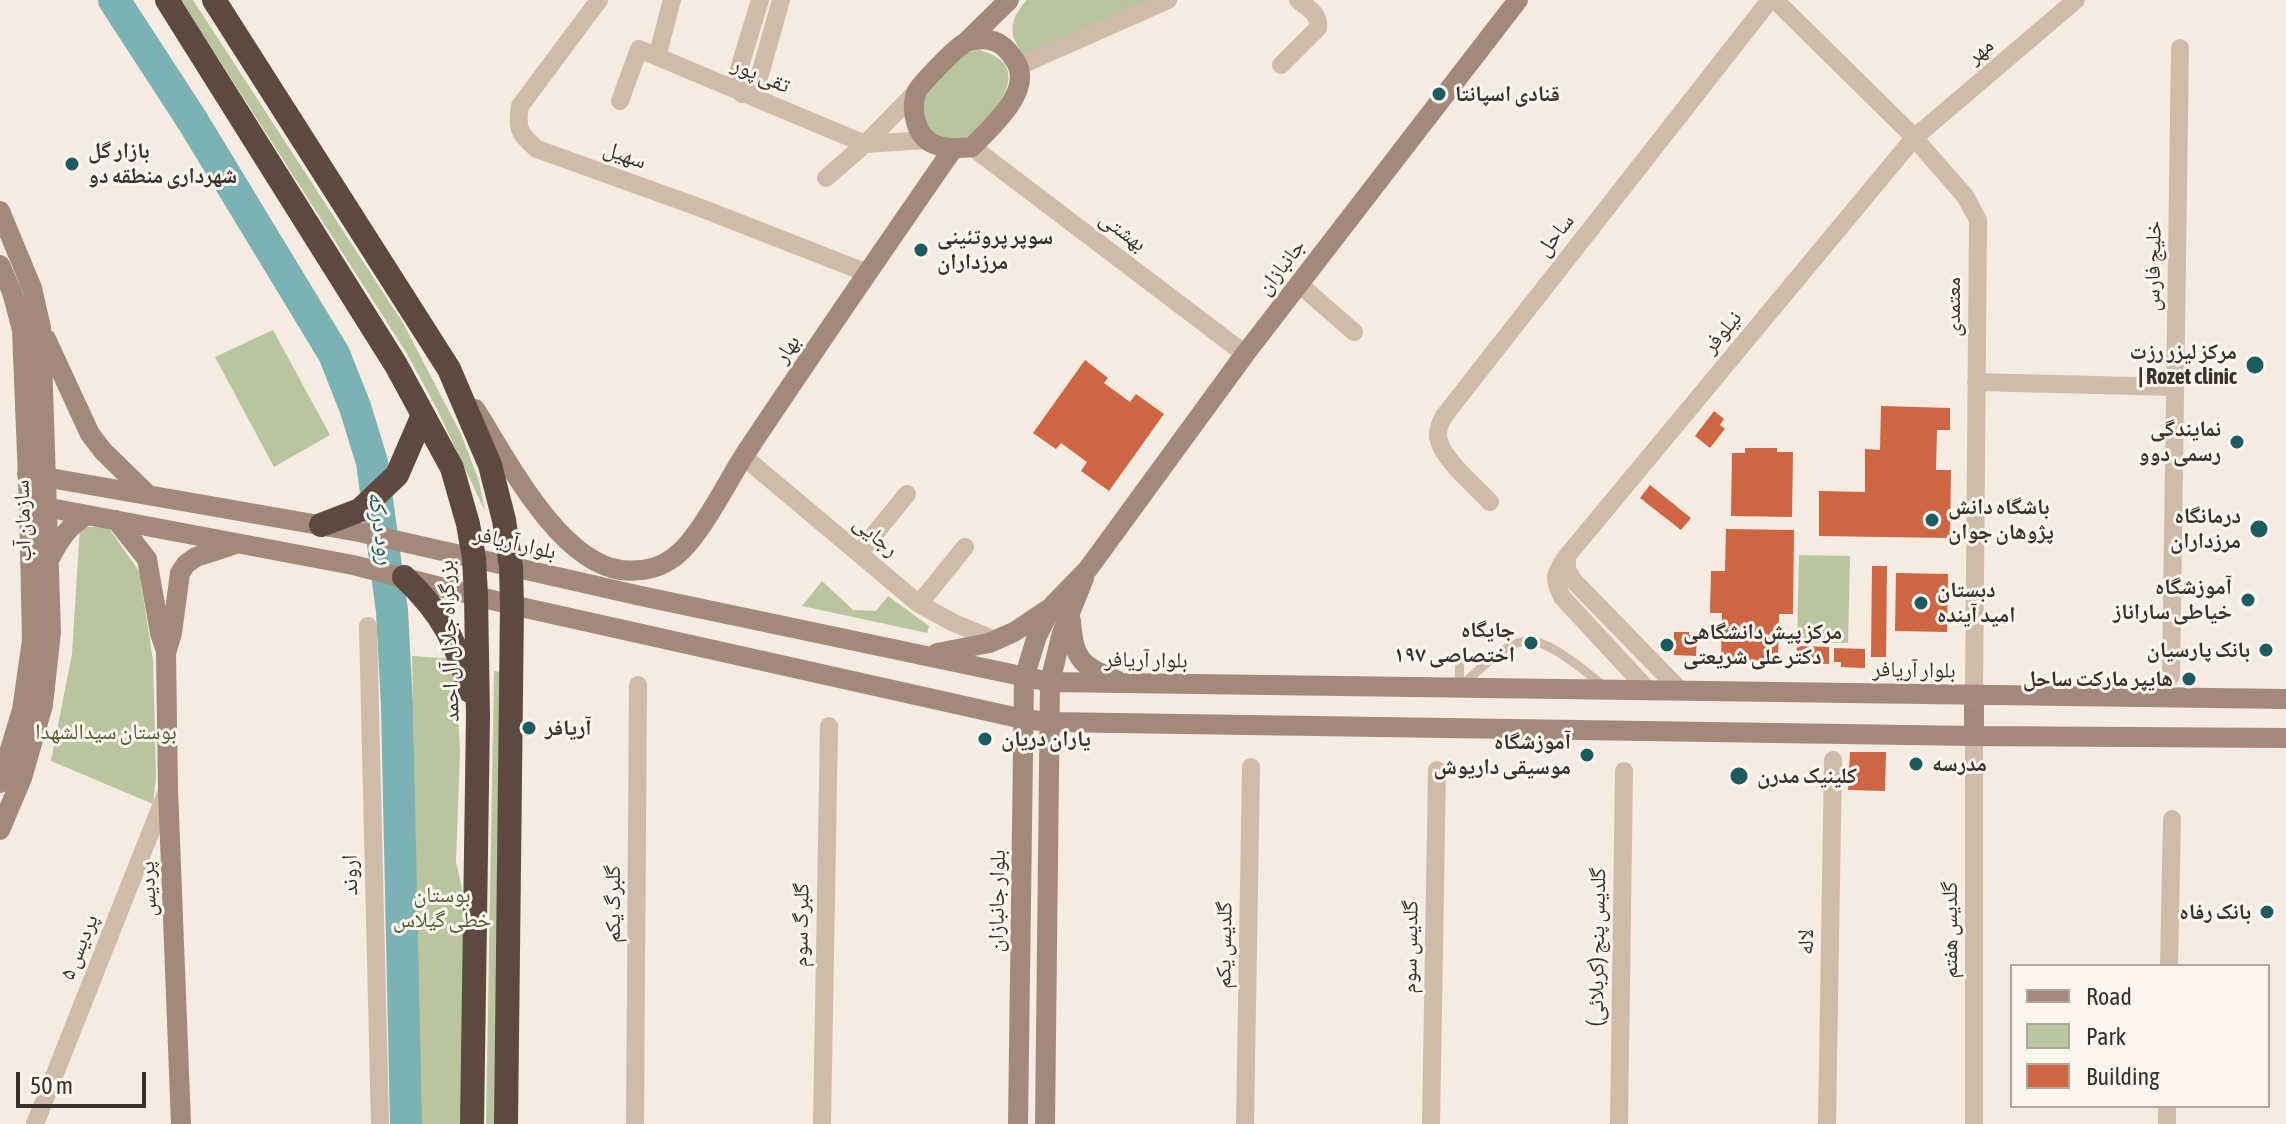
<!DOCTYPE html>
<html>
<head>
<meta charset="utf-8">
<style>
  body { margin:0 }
  #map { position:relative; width:2286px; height:1124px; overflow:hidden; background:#f5ebe0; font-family:"Asap Condensed",sans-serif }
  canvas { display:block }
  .legend { position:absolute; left:2010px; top:964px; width:260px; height:144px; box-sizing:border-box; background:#fcf5ed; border:2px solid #afa69f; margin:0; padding:10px 14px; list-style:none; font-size:24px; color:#3b2f2a }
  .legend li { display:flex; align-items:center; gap:16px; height:40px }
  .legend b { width:40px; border:2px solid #afa69f }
  .scale { position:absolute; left:16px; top:1072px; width:130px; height:36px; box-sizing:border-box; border:4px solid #3b2f2a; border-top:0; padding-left:10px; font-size:24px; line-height:28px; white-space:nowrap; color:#3b2f2a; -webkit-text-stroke:6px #fcf5ed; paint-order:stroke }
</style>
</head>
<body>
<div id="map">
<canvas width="2286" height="1124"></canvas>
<ul class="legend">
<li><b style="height:10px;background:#a2897b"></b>Road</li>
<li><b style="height:22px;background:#b8c59e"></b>Park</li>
<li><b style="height:22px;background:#ce6644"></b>Building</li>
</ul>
<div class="scale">50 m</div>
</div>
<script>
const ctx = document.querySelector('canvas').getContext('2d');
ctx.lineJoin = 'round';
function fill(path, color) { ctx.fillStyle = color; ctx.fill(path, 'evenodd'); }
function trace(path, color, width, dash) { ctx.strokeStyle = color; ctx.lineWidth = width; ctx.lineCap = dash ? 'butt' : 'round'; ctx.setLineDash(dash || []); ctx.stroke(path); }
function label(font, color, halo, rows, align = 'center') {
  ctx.font = font + ' "Asap Condensed","Noto Naskh Arabic",sans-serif'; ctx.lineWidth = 6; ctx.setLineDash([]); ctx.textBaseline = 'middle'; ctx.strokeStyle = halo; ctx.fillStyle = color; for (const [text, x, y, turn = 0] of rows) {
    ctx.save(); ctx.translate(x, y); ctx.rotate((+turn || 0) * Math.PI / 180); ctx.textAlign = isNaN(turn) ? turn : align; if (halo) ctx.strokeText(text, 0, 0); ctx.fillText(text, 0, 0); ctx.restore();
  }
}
fill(new Path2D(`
  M181 0H193L403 323 461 434 479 481 485 511 436 407 406 352Z
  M1027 0H1151L1025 57C1008 35 1008 21 1027 0Z
  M979 50C1028 62 1007 100 981 124 977 128 972 135 967 137 961 141 950 141 942 139 936 137 929 128 923 123L922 101 933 84 966 53Z
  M273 330 330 435 274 467 215 357Z
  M80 527H108L139 571 153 660 156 776 153 804 51 761 72 654Z
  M1799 555 1850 556 1848 643 1797 642Z
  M822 581 853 610 876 611 888 596 929 626 927 633 802 606Z
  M412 656 455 659 460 751 456 862 466 907 464 1124H421Z
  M494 671 500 672 498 1124H486Z`), '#b8c59e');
trace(new Path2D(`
  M114 0 192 120 334 354 355 407 372 462 392 611 397 706 406 1124`), '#7cb2b4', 32);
fill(new Path2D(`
  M1085 360 1108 378 1104 383 1130 402 1136 394 1164 414 1109 491 1081 471 1087 462 1061 443 1056 449 1033 433Z
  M1881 406 1950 408V430H1937L1936 470H1951L1950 538 1819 536V491L1865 492V449L1880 450Z
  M1714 411 1724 419 1720 425 1725 429 1710 448 1695 436Z
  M1745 448H1777V452H1793L1792 517 1731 516 1732 453H1745Z
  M1650 485 1691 518 1681 530 1640 498Z
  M1726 529 1794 530 1793 614H1779L1778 661 1721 660 1722 613H1710L1711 571H1725Z
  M1872 566H1887L1886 657H1871Z
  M1896 573 1948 574 1947 632 1895 631Z
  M1674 632H1689V635L1697 636 1696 656 1674 655Z
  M1797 646 1829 647V664L1796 663Z
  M1834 648 1865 649V668L1841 667V662H1834Z
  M1850 752H1886L1885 791 1848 790Z`), '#ce6644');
trace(new Path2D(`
  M1463 684C1481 669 1500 647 1524 641 1545 636 1587 673 1604 686
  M1459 688 1460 655`), '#cebbaa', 9);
trace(new Path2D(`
  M599 0 520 106C516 129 520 135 537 149L701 208 867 273
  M1775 0 1909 132 1965 196 1978 220 1974 695
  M657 57 672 0
  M1281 65 1318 28C1320 14 1308 8 1298 0
  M1019 66 1168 0
  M742 94 757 85 781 0
  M742 94 736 79 760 0
  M620 101 639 49 865 144 926 140
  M972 147 1245 354
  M826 178 865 144 918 90
  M1299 284 1354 332
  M1976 382 2175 387
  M744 457 919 604 954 623 988 637
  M1490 502C1476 487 1444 460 1439 441 1436 432 1440 424 1444 416L1770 0
  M859 553 907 494
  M1567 556V569L1573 580 1681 691
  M919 604 965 547
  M368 626 380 1124
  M2171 676 2180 48
  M1649 691 1562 597C1552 577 1555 574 1567 556L1914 138 2076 0
  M2169 966 2172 819
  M35 1124 167 791
  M635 1124 638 685
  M822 1124 829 726
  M1245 1124 1251 767
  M1431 1124 1437 770
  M1619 1124 1624 771
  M1827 1124 1833 760
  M1974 1124V736
  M2167 1124V1106`), '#cebbaa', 18);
trace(new Path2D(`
  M984 39C999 41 1005 46 1014 59 1036 89 992 126 972 147 949 150 923 149 916 122 913 112 913 101 917 91 922 83 956 47 965 43 970 40 978 40 984 39Z
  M966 42 1009 0
  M0 211 32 288 41 328 51 632 43 705 22 778 0 830
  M0 265 12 292 22 330 29 504 32 640 22 710 0 783
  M46 339 90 434 103 451 147 494
  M475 409C507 459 558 561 621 570 639 572 658 569 673 558 699 540 727 482 745 454 813 352 883 250 953 149
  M27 474 359 532 641 596 1050 682 2286 699
  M29 504 353 565 512 605 1023 719 1050 722 1974 736 2286 738
  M116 520 147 559 160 633 166 651
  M49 560C59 541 68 525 88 515
  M1071 621C1074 661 1081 665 1118 681
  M937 653 989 643 1014 632 1050 608
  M1974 736V695
  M181 1124 168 789 166 653 172 633 180 573 186 564 196 557 233 545
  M1018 1124 1024 678 1037 636 1053 605 1088 569 1245 354 1518 0
  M1045 1124 1050 682 1062 633 1084 578`), '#a2897b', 20);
trace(new Path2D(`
  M167 0 396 365 452 468 468 524 474 558 476 596 478 716 472 1124
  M214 0 449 369 490 465 504 520 511 567 512 605 506 1124
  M321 525 360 510 397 475 423 415
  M404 577C443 614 455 640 470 691`), '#5d4940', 24);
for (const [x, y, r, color] of [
  [1439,94,8,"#1c5c61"],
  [72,164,8,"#1c5c61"],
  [921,250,8,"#1c5c61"],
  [2255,365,10,"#1c5c61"],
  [2237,442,8,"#1c5c61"],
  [1932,520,8,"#1c5c61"],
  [2259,529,10,"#1c5c61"],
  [2248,600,8,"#1c5c61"],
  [1921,603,8,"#1c5c61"],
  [1531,643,8,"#1c5c61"],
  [1667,645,8,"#1c5c61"],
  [2266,650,8,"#1c5c61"],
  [2189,679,8,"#1c5c61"],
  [529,728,8,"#1c5c61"],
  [985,739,8,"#1c5c61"],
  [1587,755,8,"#1c5c61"],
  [1916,764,8,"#1c5c61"],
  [1739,776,10,"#1c5c61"],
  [2267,912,8,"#1c5c61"]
]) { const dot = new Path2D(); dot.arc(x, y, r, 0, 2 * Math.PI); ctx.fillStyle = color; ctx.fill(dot); trace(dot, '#fcf5ed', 3); }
label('22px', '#3b2f2a', '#fcf5ed', [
  ["مهر",1980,51,-40],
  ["تقی پور",761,75,23],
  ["سهیل",625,155,20],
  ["بهشتی",1123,231,37],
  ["ساحل",1555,235,-52],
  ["خلیج فارس",2153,266,-89],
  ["جانبازان",1281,267,-52],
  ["معتمدی",1953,307,-90],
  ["نیلوفر",1722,332,-50],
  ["بهار",787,349,-56],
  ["سازمان آب",23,521,-92],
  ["رجایی",876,536,40],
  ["بلوار آریافر",515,543,13],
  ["بزرگراه جلال آل احمد",449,641,-92],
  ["بلوار آریافر",1146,660,1],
  ["بلوار آریافر",1914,670,1],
  ["اروند",350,875,-91],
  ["پردیس",148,889,-92],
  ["بلوار جانبازان",997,901,-89],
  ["گلبرگ یکم",613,904,-90],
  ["گلبرگ سوم",801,925,-89],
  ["گلدیس هفتم",1950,930,-90],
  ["لاله",1806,942,-89],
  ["گلدیس یکم",1224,945,-89],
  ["پردیس ۵",79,947,-68],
  ["گلدیس سوم",1410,947,-89],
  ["گلدیس پنج (کربلائی)",1597,947,-89]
]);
label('bold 22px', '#3b2f2a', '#fcf5ed', [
  ["قنادی اسپانتا",1455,94],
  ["بازار گل",88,151],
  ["شهرداری منطقه دو",88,176],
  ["سوپر پروتئینی",937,237],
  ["مرزداران",937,262],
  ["مرکز لیزر رزت",2237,352,"right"],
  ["| Rozet clinic",2237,377,"right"],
  ["نمایندگی",2221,429,"right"],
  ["رسمی دوو",2221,454,"right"],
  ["باشگاه دانش",1948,507],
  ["پژوهان جوان",1948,532],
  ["درمانگاه",2241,516,"right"],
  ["مرزداران",2241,541,"right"],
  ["آموزشگاه",2232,587,"right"],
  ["خیاطی ساراناز",2232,612,"right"],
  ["دبستان",1937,590],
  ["امید آینده",1937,615],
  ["جایگاه",1515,630,"right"],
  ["اختصاصی ۱۹۷",1515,655,"right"],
  ["مرکز پیش‌دانشگاهی",1683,632],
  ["دکتر علی شریعتی",1683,657],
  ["بانک پارسیان",2250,650,"right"],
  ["هایپر مارکت ساحل",2173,679,"right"],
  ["آریافر",545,728],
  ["یاران دریان",1001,739],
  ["آموزشگاه",1571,742,"right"],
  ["موسیقی داریوش",1571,767,"right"],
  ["مدرسه",1932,764],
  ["کلینیک مدرن",1757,776],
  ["بانک رفاه",2251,912,"right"]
], 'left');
label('22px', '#4a5c2c', '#fcf5ed', [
  ["بوستان سیدالشهدا",106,732],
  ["بوستان",442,895],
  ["خطی گیلاس",442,920]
]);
label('italic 24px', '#1c5c61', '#fcf5ed', [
  ["رود درکه",381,528,82]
]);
</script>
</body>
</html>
